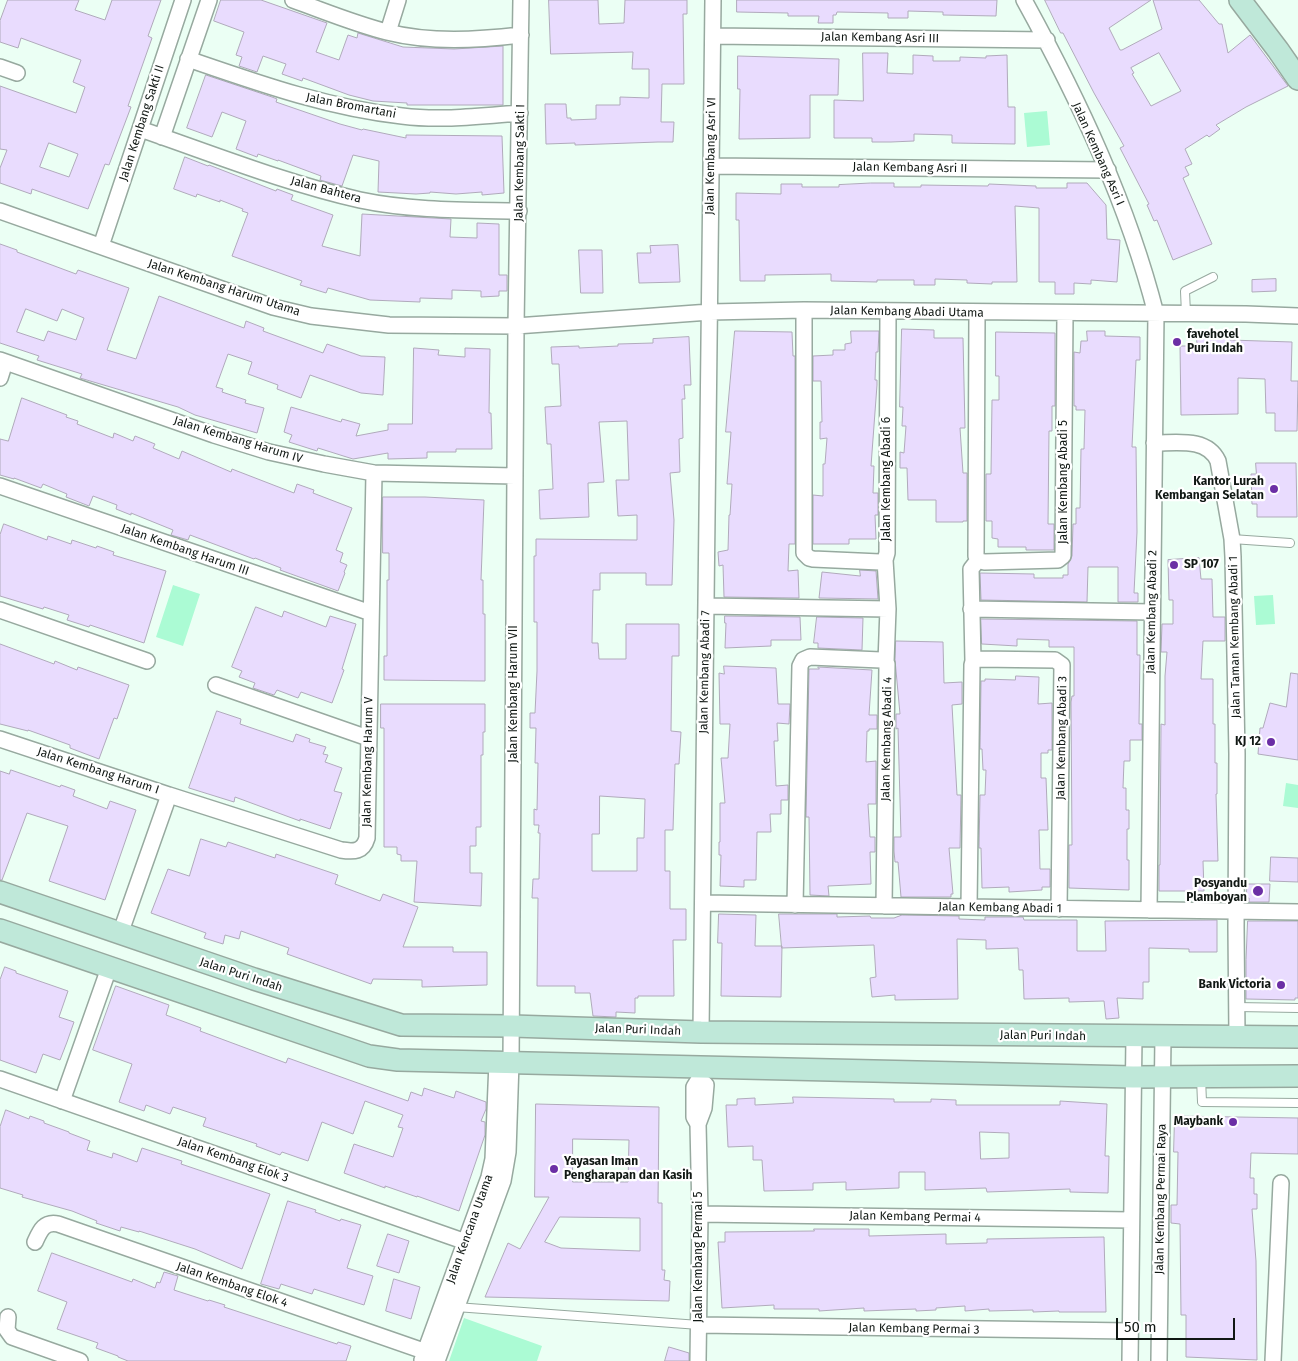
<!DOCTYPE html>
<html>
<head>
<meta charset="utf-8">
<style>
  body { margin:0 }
  #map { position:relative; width:1298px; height:1361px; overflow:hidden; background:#ebfff4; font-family:"Fira Sans",sans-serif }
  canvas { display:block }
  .scale { position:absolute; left:1116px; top:1318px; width:119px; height:22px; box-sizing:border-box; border:2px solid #111814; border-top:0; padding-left:6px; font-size:15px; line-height:18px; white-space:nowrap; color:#111814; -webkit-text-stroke:4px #fff; paint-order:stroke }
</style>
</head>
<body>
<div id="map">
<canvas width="1298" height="1361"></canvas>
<div class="scale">50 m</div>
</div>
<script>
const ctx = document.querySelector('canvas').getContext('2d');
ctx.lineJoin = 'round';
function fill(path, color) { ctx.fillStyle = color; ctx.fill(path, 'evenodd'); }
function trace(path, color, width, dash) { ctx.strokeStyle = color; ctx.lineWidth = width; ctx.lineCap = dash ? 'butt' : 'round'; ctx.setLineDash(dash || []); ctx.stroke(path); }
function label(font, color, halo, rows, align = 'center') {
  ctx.font = font + ' "Fira Sans",sans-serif'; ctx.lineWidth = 4.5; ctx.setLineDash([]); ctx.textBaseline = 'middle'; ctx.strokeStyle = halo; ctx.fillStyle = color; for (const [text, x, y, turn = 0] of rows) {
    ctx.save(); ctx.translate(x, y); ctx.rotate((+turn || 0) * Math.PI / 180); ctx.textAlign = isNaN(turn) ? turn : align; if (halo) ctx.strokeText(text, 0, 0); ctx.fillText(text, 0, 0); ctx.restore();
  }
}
fill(new Path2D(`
  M1047 111 1050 145 1027 147 1024 113Z
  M173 585 200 594 183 646 156 637Z
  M1273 595 1275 624 1256 625 1254 596Z
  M1286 783 1298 785V808L1283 806Z
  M464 1318 542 1346 537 1361H449Z`), '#abfbd4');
const building = new Path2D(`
  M8 0H79L75 10 105 20 112 0H161L148 36 152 38 128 106 131 107 109 165 105 164 88 209 32 189 31 194 0 183V168L7 150 0 149V86L76 113 85 87 73 82 81 60 21 38 18 48 0 42V21ZM49 143 78 154 69 177 40 167Z
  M221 0H261L327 23 316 52 339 60 348 35 357 38 358 33 403 47 454 49 503 46V105H407V103L373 101 349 95 303 78 302 81 282 74 286 64 263 56 257 72 239 66 242 57 236 55 244 32 214 21Z
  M549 0H598L599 24 624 23 625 0H687V14H683L684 84H662L661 122H674L673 142H658L575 145V143L546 144 545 104H566L567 118H571V120L596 119V105H620V97L649 98V69H632L633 52 551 54Z
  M737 0H997L996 16 943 15V12L908 11V18H888V13L837 12 836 15H833V23H818L819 16H788V13L737 12Z
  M1045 0H1151L1109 28 1120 50H1122L1162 29 1153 0H1199L1219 24H1222L1228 53 1250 35 1288 86 1246 107 1216 125 1220 129 1209 137 1207 135 1185 149 1192 164 1185 167 1189 175 1183 178 1212 244 1173 260 1157 220 1154 221 1147 205 1149 204 1120 148 1124 146 1094 93 1063 33H1061ZM1159 53 1181 91 1151 106 1132 74 1134 73 1131 68Z
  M863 53H888L887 73 913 74V55L933 56V61H960V57L986 58V56L1007 55 1008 107H1015V144L952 143V135L914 134V141L891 142H872V138H834V100L863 101Z
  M738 56 839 59 838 95H810V138L739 139 740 89H738Z
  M206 75 272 97 277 99 276 102 340 124 362 130 363 129 406 138V135L502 136 504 193 482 195V192L456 194 430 192V193L416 194 378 192 379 161 353 155 342 186 320 180 321 176 278 160V161L258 154 257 157 236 149 246 121 222 112 212 137 187 128Z
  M185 157 208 166 209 165 276 191 277 189 293 195 291 200 333 215 322 246 360 256 362 214 451 219 450 237 477 238V223L499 224V275H507V291H499V296L481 297V291L452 290V299L420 298V302L370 300 328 288 326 293 300 285 302 281 232 256 248 213 242 211 243 209 220 200V202L197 194 196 197 174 189Z
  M871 183H894V187H921V185L988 186 989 184 1036 186V188H1067V183H1087L1106 205 1107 239 1120 240 1117 282 1091 280V284L1074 283V294H1055V282H1039V208L1015 206 1017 282H992V284L967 283V280L935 279V285H914V280H877V282L831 281V274L765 275V281H740L739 220H736V193L781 194V184H802V187H839V185Z
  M0 244 17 250V252L76 274 78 270 129 288 107 350 136 359 159 296 244 328 246 321 264 328 263 331 323 353 327 344 361 356 385 357 383 395 361 393 310 375 301 398 277 389 278 385 248 374 252 362 228 354 216 387 223 389 222 392 246 400 245 403 264 408 257 433 195 415 178 407 80 378 82 374 37 360 39 356 0 343ZM26 309 57 321 62 309 84 318 76 340 48 331 44 341 17 332Z
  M678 245 680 282 639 283 637 253H651L650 246Z
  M579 250H602L603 293H581Z
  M1276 279V291L1252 292V280Z
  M902 329 934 330V338H963L965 428H960L963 473H967V521H963V522H936V500H908L907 468H900V452L904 453 906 426H902L903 407H900Z
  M735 331 792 332 793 356H795V544H789L788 571 798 570 799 598 724 597 723 565 719 566 718 552 728 550 729 515H730L732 484H727L731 432H726Z
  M851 331H879L878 352H876L875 380H877V385L871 466H874L873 493H878V515H875L876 539H849V544H813V495L823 496V464H825L827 438 820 439V422H822L821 381H813V356L833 355V350H845V344L851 343Z
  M1087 331H1105V336L1140 337V360H1136L1132 447H1136L1137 532 1134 593H1138V602H1118V567H1088L1087 602 981 600 980 573 1034 574V578H1063V575H1068V564L1072 556 1073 524H1076V508H1080L1081 449H1084L1085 410H1076V406H1074V352L1080 353 1081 341H1087Z
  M996 332 1055 333V406H1052V431H1049L1048 524H1054V550H1026V547H998V539L992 538V521H986V474H991L992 400H999V376H996Z
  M1196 333 1230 334V340L1292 342 1291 381H1298L1297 431H1275V413H1266L1265 379 1238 378V414L1181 415 1180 346H1197Z
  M689 337 691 385H684L685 399H682L683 438 679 439 680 472 670 473 674 520 672 585H646V573H600V590H593L592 643H598L599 659H626V624H679V656H672L671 731 681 732 679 764H675L673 830H665V871H670V909H686V940H673L674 996H638V998H635V1013L616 1012V1017L593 1016 590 993H575V986H537L538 898H532L533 879H539L540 833H538L539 825H534V809L537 810 538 763H535L536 728H530V713H535L537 671V622H534V556H536V539L637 540V515L618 516 616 480H629L627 421 599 422 604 482 588 483 589 517 540 519 539 490 553 489 551 444H547L545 407 561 406 559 364H552L551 347 579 346V348L618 346V344L653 343V339ZM600 796 645 799 644 838H637V871H592V834H599Z
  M414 348 439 350 438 355 465 357V348L490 349 489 413H491L492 449H456V452H427V458L388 459V453L353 459 318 448 317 451 289 442 292 435 284 432 291 407 341 422 342 419 360 424 356 436 388 430V424H412Z
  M22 398 67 415 66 417 78 421 77 424 113 438 114 433 133 441 135 436 155 444 153 448 179 459 182 451 231 472 232 469 294 493 297 484 314 490 313 493 352 508 336 550 343 553 340 562 347 565 344 572 345 573 338 591 280 570 281 568 255 558 254 559 190 535 188 540 171 535 173 530 131 513V515L116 509 117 505 93 496 89 506 66 497 67 494 43 484 41 488 14 478V479L0 475V439L8 441Z
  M1256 463H1296L1297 517H1257V504H1252L1251 474H1256Z
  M383 497H425L484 500 481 580H483V614H485V681L384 680V656H387V580H389V553H383Z
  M4 524 47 540 48 536 71 544 72 540 96 548 97 546 114 552 113 555 166 571 144 643 90 625 89 627 67 620 69 615 44 607 43 609 0 596V535Z
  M1199 558 1201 579H1212L1213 617H1225V641H1203L1201 679H1213V724H1215V763H1217V794H1216L1218 861H1203L1204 891H1159V865H1160L1161 724 1165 725V676L1167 652H1161L1162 624H1173V600H1169L1168 560Z
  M860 570 876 571 878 599 819 598 822 572 860 576Z
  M256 607 282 617 284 611 326 627 330 616 356 624 342 669 344 670 332 703 301 692 298 698 277 690 274 695 253 688 255 683 239 677 242 671 232 667Z
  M725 616 800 617 801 640H771V646L725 648 726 623H725Z
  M817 617 863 618 862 650 818 648V643H814Z
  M981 619 1137 621V655H1140L1139 724H1142V740H1130V761H1124L1123 788H1126V810H1129V829H1127V860H1129V890L1069 888V845H1072L1071 702 1072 696H1074V647H1049V640L1017 639V646L982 644Z
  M896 641 943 642 944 683 962 682V704L952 705 957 795H961L960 848H949L953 894H951V897H901L898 862H895L894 851V837H901L898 728 896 729V714H900L895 660Z
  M0 644 54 664 55 661 77 670 78 667 129 685 117 719 114 718 99 759 70 748V745L28 730V731L0 724Z
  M724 666 776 668 778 704H790L789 724 777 723 778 741H774L776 786 788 785V800H781V814H770L771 832H757L756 880H744V887L720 886 721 855H719V842H720V803H725L721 758H728L730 724H720L719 673 724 674Z
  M818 667 872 670 869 715H877V729H869V731H867L866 762 876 761V804H868L870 837H875V852H870L871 884 828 886 829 896 810 895 809 817H806L809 669H819Z
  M1291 673 1298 674V760L1258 754 1260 728H1263L1270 703 1286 707Z
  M1016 676 1039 677 1038 704 1052 703V750H1048V753H1041V778H1046L1048 830H1039L1040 869H1050V887H1042V890L1009 892V887L982 888 981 848H979L980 795H985L986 770H983L982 749H980L981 681H985V679L1015 680Z
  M381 704H485V732H483V755H481V827H476V846H470V873H482L481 906 414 902 417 861H401V855L397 854V847H384V728H381Z
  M217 711 241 719 240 724 293 742 296 734 310 739 309 742 326 747 323 754 328 755 325 762 342 768 334 791 342 793 330 829 300 819V821L235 797 234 802 189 788Z
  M11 770 60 787 61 785 75 790 73 796 107 809 110 801 136 810 105 900 49 881 68 826 27 813 2 880H0V771L9 774Z
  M201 839 226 847 228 842 275 858 276 854 338 875 335 884 380 901 383 894 418 907 403 947H453V952H487V985L422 987V980L373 979 371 984 287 954 289 948 241 931 239 939 225 935 223 944 204 938 206 933 151 913 168 869 189 876Z
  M1271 857 1298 858V882L1270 881Z
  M1247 884H1270L1269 902H1249V898H1247Z
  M719 914 756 915 755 946H782L781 997 721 996 722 943H718Z
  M779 914H837V917L870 916 871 918H894L902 915 959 916V919L985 920V917H1023L1024 920H1077V951H1106L1105 921 1217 920V952H1189V949L1149 948V982H1143V999L1117 998 1119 1018 1106 1019 1104 1001 1069 1002V998L1024 999 1023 970H1019L1018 948 986 949V940L957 939 958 999 895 1000V995L872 997 870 978 876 977 874 945 782 948Z
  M1248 921H1298V998H1295V1000L1246 999V960Z
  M5 967 16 971V973L68 991 59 1017 74 1022 67 1042 60 1060 43 1054 36 1073 0 1060V980Z
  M116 986 169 1005 166 1015 201 1028 200 1031 286 1063 288 1058 408 1101 411 1092 422 1096 424 1088 454 1098 456 1091 486 1102V1109L481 1121 485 1122V1135L459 1211 417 1196V1197L385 1186V1188L344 1173 354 1144 393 1157 403 1128 398 1127 403 1115 365 1101 353 1134 322 1122 308 1161 282 1152 280 1155 256 1146 257 1144 203 1126 206 1118 173 1107 170 1114 146 1105 144 1111 119 1102 132 1064 93 1050Z
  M793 1097 894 1099V1102H931V1099L956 1100V1105H1060V1101L1107 1104 1105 1156H1109L1108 1193 1070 1192V1189L987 1192 986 1188 925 1190V1172H899V1188L846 1190V1182L813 1183V1190L764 1191 762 1160H753V1146L728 1147 726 1105H737V1099L755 1098V1105L793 1103ZM980 1132 1009 1133V1158L981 1159Z
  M536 1104 659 1107 658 1203H662V1270H665L664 1280 670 1281 669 1301 485 1297 508 1243 520 1249 549 1197H535ZM573 1139 629 1140 628 1182H573ZM560 1217 640 1218V1251L561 1248 545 1242Z
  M6 1110 29 1119 30 1116 44 1121V1123L69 1132V1133L90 1141 87 1150 112 1158 113 1153 137 1162 142 1148 182 1161 181 1164 270 1194 242 1269 195 1249 139 1231V1232L121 1227 120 1231 96 1223 97 1221 72 1211 22 1197 23 1195 0 1188V1127Z
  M1175 1116 1298 1118V1154L1251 1153 1250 1178H1254V1194H1257V1209H1252L1256 1261 1257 1360 1186 1357V1315H1181L1180 1224 1171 1223V1205H1177L1178 1152H1174Z
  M288 1201 316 1210 315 1212 340 1221 341 1219 361 1225 347 1268 373 1276 364 1305 314 1289 312 1294 281 1284 279 1289 261 1284Z
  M814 1229H869V1236L946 1234V1244L987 1243V1239L1104 1237 1106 1312H1059V1311L1033 1312V1310L989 1311V1309L965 1311V1306L936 1308V1310L916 1311V1309L864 1311V1308L819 1311V1309H774V1305L722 1308 718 1242H725V1232L814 1231Z
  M388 1234 409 1241 399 1273 377 1266Z
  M52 1253 132 1282 133 1279 155 1288 157 1282 160 1283 164 1272 178 1276 174 1290 208 1301 209 1300 225 1305 224 1307 337 1344 338 1342 351 1346 346 1361H128L118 1357V1356L96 1348 98 1343 57 1329 67 1302 38 1291Z
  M394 1279 420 1287 411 1319 386 1311Z
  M669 1347 689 1353V1361H665Z`);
fill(building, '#e9dcfe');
trace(building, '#b0aabb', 1);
const lane = new Path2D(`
  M1186 314 1185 291 1213 277
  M1232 539 1290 543
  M1236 1007 1298 1008
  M1201 1078 1202 1102 1298 1103
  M456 1307 699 1325`);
const street = new Path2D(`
  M293 0C324 11 355 24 387 32 431 43 477 40 521 35
  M1024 0C1079 100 1128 204 1156 314L1149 910
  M388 32 398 0
  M713 36 1047 40
  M188 59C258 83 328 108 402 116 441 121 481 116 520 113
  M0 67 17 73
  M140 129C213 154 285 183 360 200 412 211 466 210 519 211
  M162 137 209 0
  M711 166 1108 170
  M0 211 273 307 311 316 389 325 516 326 710 312 804 310 1246 314 1298 316
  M101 246 183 0
  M804 310V553L809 558 813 559 880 562 885 560 887 553 888 312
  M977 313 976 556 978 560 984 562 1058 560 1063 556 1065 314
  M0 360 214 435 269 452 324 464 374 473 515 476
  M0 378 5 362
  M1154 443C1176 443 1207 437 1218 461L1232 539 1233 557 1237 754 1236 927 1237 1036
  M0 486 371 613
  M885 560 888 609 886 662
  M706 606 888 609
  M971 609 1152 612
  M0 610 147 661
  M973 661 971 569 978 560
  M216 685 368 738
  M0 739 169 795 120 934
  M169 795 341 850C354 852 363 852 367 838L374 473
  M703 903 1298 912
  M795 905 800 666 803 660 810 657 881 660 886 662 887 664 884 906
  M969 907 972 665 973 661 978 659 1055 660 1062 665 1059 909
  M701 1032 713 0
  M0 1079 466 1242
  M62 1101 109 968
  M698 1124 694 1117V1087L699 1079
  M700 1214 1131 1220
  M35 1242C40 1231 44 1221 58 1224L438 1356
  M8 1317 7 1330 12 1337 80 1361
  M699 1325 1130 1331
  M422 1360 489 1177 493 1159 497 1062
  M437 1361 503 1181 508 1152 511 1062 516 326 521 0
  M698 1361 700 1214 698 1124 704 1108 706 1085 699 1079 701 1066
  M1130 1361 1134 1036
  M1159 1361 1163 1036
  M1273 1361 1281 1183`);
const secondary = new Path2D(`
  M1240 0 1278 50 1298 79
  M0 892 254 979 401 1025 512 1026 701 1032 1298 1037
  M0 930 369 1056 398 1060 1133 1077 1298 1076`);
trace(lane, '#97a99f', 10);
trace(street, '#97a99f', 18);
trace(secondary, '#97a99f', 24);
trace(lane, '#fff', 8);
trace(street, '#fff', 15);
trace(secondary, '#bfe8d9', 21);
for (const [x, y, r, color] of [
  [1177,342,5,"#6b2fa5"],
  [1274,489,5,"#6b2fa5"],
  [1174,565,5,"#6b2fa5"],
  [1271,742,5,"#6b2fa5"],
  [1258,891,6,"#6b2fa5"],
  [1281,985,5,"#6b2fa5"],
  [1233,1122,5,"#6b2fa5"],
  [554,1169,5,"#6b2fa5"]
]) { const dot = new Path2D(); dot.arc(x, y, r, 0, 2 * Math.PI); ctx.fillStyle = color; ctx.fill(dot); trace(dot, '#fff', 2); }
label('12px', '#111814', '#fff', [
  ["Jalan Kembang Asri III",880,38,1],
  ["Jalan Bromartani",351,106,11],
  ["Jalan Kembang Sakti II",142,123,-72],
  ["Jalan Kembang Asri I",1098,154,66],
  ["Jalan Kembang Asri VI",711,156,-89],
  ["Jalan Kembang Sakti I",520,163,-89],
  ["Jalan Kembang Asri II",910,168,1],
  ["Jalan Bahtera",326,190,15],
  ["Jalan Kembang Harum Utama",224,288,18],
  ["Jalan Kembang Abadi Utama",907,312,1],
  ["Jalan Kembang Harum IV",238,440,17],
  ["Jalan Kembang Abadi 6",887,479,-90],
  ["Jalan Kembang Abadi 5",1064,482,-90],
  ["Jalan Kembang Harum III",185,550,19],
  ["Jalan Kembang Abadi 2",1152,612,-89],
  ["Jalan Taman Kembang Abadi 1",1235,637,-91],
  ["Jalan Kembang Abadi 7",705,672,-89],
  ["Jalan Kembang Harum VII",514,694,-90],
  ["Jalan Kembang Abadi 3",1062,738,-89],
  ["Jalan Kembang Abadi 4",887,739,-89],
  ["Jalan Kembang Harum V",368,762,-89],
  ["Jalan Kembang Harum I",98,771,18],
  ["Jalan Kembang Abadi 1",1000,908,1],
  ["Jalan Puri Indah",241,975,18],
  ["Jalan Puri Indah",638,1030,2],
  ["Jalan Puri Indah",1043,1036,1],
  ["Jalan Kembang Elok 3",233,1160,19],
  ["Jalan Kembang Permai Raya",1161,1199,-89],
  ["Jalan Kembang Permai 4",915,1217,1],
  ["Jalan Kencana Utama",470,1229,-70],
  ["Jalan Kembang Permai 5",699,1257,-90],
  ["Jalan Kembang Elok 4",232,1285,19],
  ["Jalan Kembang Permai 3",914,1329,1]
]);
label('bold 12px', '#111814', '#fff', [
  ["favehotel",1187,335,"left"],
  ["Puri Indah",1187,349,"left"],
  ["Kantor Lurah",1264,482],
  ["Kembangan Selatan",1264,496],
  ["SP 107",1184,565,"left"],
  ["KJ 12",1261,742],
  ["Posyandu",1247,884],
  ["Plamboyan",1247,898],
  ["Bank Victoria",1271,985],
  ["Maybank",1223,1122],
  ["Yayasan Iman",564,1162,"left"],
  ["Pengharapan dan Kasih",564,1176,"left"]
], 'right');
</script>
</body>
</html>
